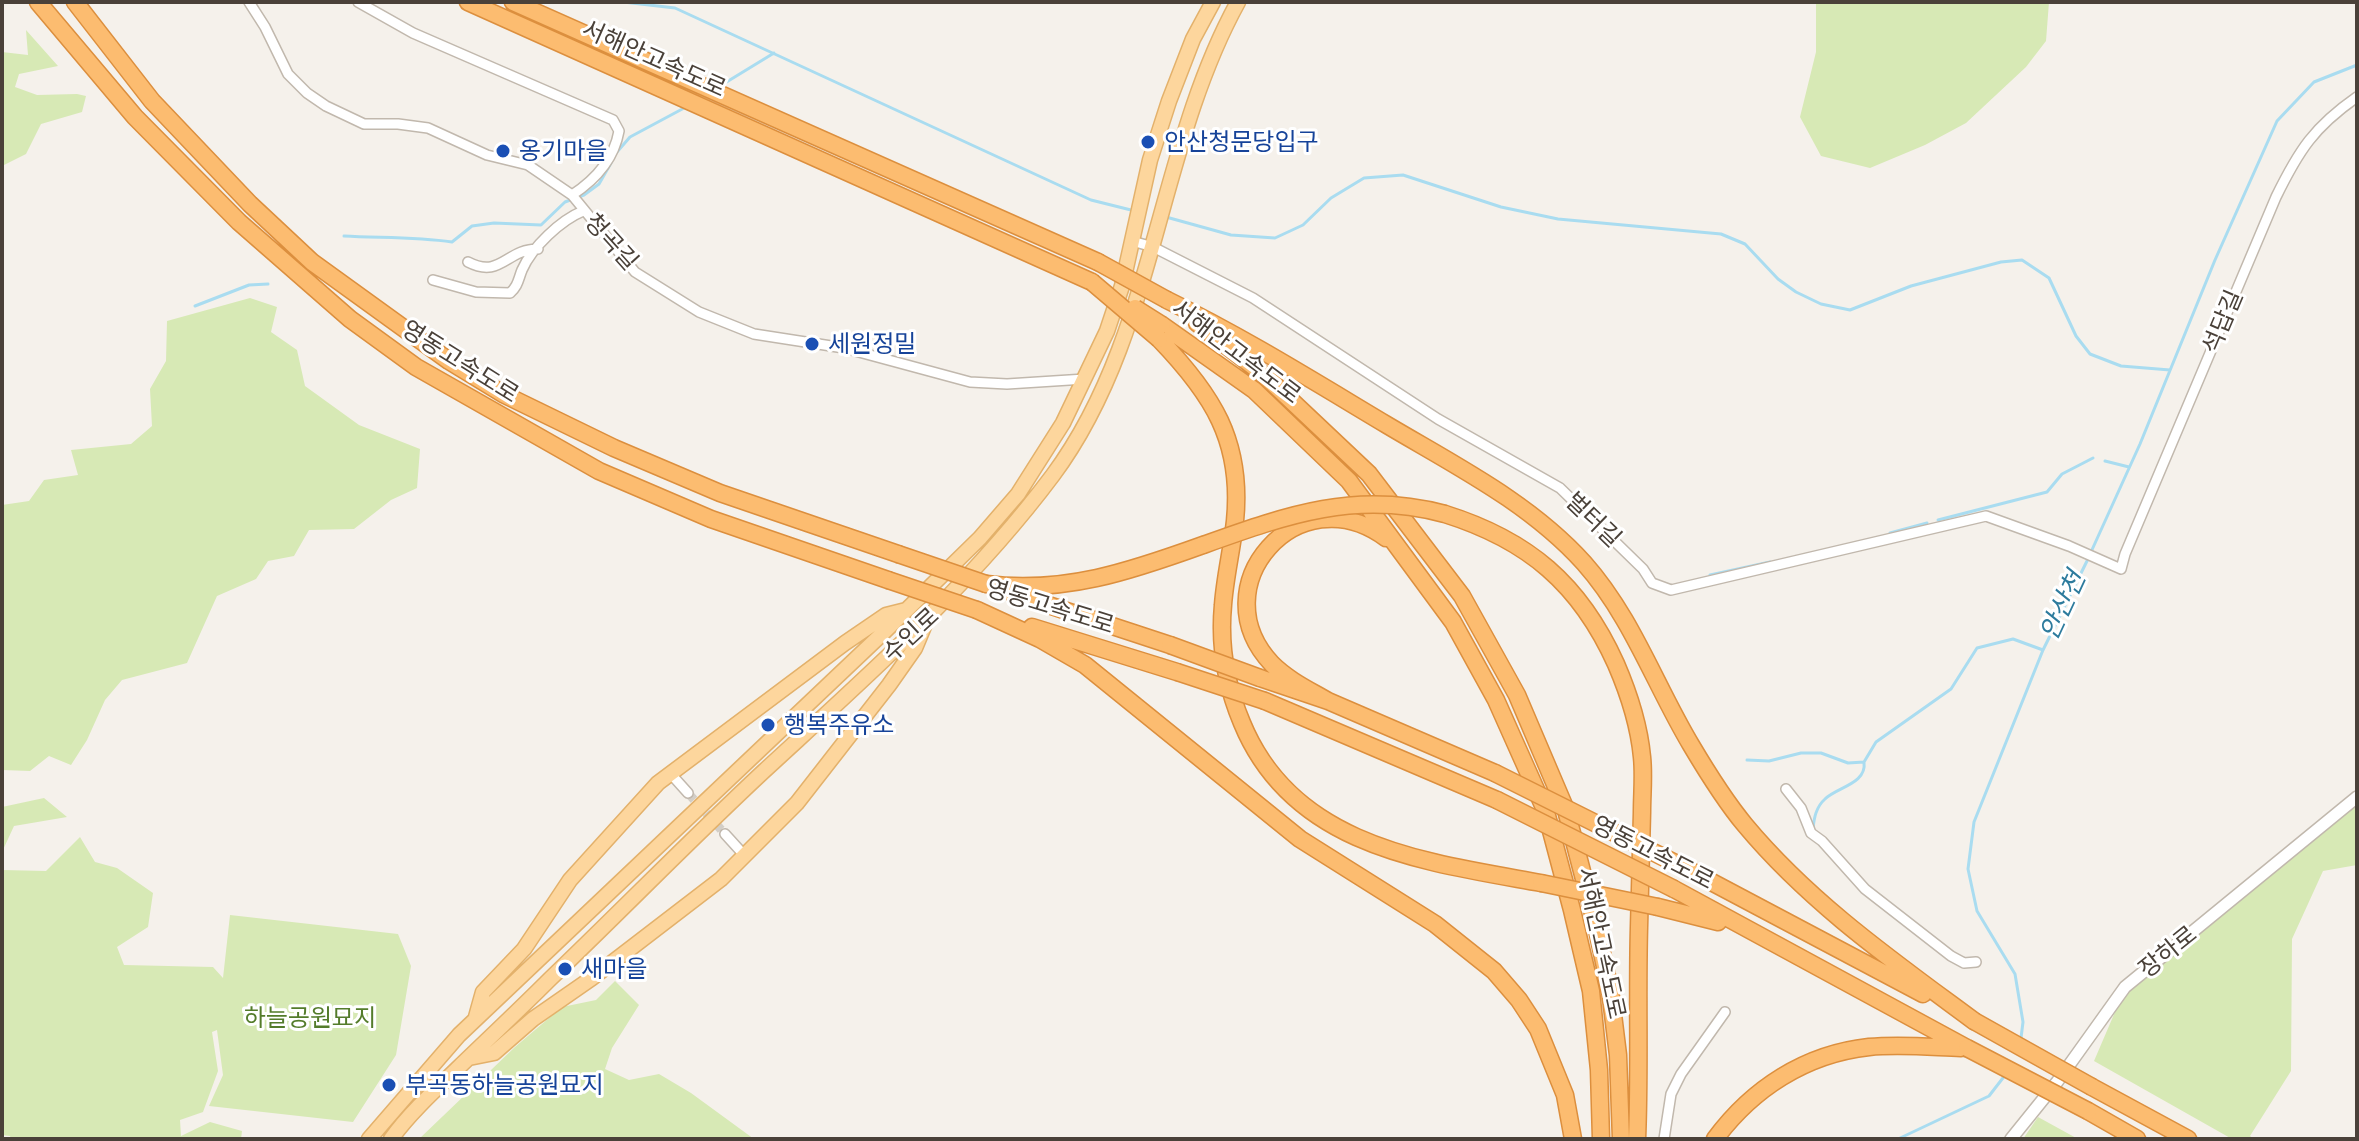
<!DOCTYPE html>
<html>
<head>
<meta charset="utf-8">
<style>
  body { margin:0 }
  #map { position:relative; width:2359px; height:1141px; overflow:hidden; background:#f5f1eb; font-family:"Asap Condensed",sans-serif }
  canvas { display:block }
  .frame { position:absolute; inset:0; border:4px solid #4a4139; pointer-events:none }
</style>
</head>
<body>
<div id="map">
<canvas width="2359" height="1141"></canvas>
<div class="frame"></div>
</div>
<script>
const ctx = document.querySelector('canvas').getContext('2d');
ctx.lineJoin = 'round';
function fill(path, color) { ctx.fillStyle = color; ctx.fill(path, 'evenodd'); }
function trace(path, color, width, dash) { ctx.strokeStyle = color; ctx.lineWidth = width; ctx.lineCap = dash ? 'butt' : 'round'; ctx.setLineDash(dash || []); ctx.stroke(path); }
function label(font, color, halo, rows, align = 'center') {
  ctx.font = font + ' "Asap Condensed","Noto Sans KR",sans-serif'; ctx.lineWidth = 6; ctx.setLineDash([]); ctx.textBaseline = 'middle'; ctx.strokeStyle = halo; ctx.fillStyle = color; for (const [text, x, y, turn = 0] of rows) {
    ctx.save(); ctx.translate(x, y); ctx.rotate((+turn || 0) * Math.PI / 180); ctx.textAlign = isNaN(turn) ? turn : align; if (halo) ctx.strokeText(text, 0, 0); ctx.fillText(text, 0, 0); ctx.restore();
  }
}
fill(new Path2D(`
  M1816 2H2049L2046 41 2026 67 1966 123 1925 145 1870 168 1821 156 1800 117 1816 52Z
  M26 30 58 66 19 74 15 87 37 95 77 94 86 96 82 112 41 124 26 154 2 166V52L28 55Z
  M250 298 277 307 271 332 297 350 305 386 359 425 420 449 417 488 391 500 354 529 309 530 294 556 268 561 256 579 217 596 187 663 122 680 105 700 87 740 71 765 49 756 30 771 2 770V505L29 501 44 480 78 475 71 450 131 444 152 426 150 389 166 361 167 321Z
  M2357 795V865L2323 871 2292 939 2291 1071 2250 1136 2254 1139H2232L2094 1061 2124 991Z
  M44 798 67 817 14 826 2 852V807Z
  M80 837 95 862 117 868 153 893 148 927 117 947 124 965 213 967 223 978 230 915 398 934 411 966 396 1055 353 1122 209 1106 223 1075 217 1030 212 1032 218 1071 203 1112 180 1120 181 1136 210 1122 242 1131 241 1139H11L10 1136 2 1135V870L46 871Z
  M615 981 639 1005 612 1048 605 1069 629 1080 659 1074 691 1093 754 1139H419L515 1047 562 1007 596 1000Z
  M2038 1117 2078 1139H2023Z`), '#d7e9b5');
trace(new Path2D(`
  M623 2 675 8 1091 200 1135 211
  M720 86 774 53
  M617 152 630 137 686 107
  M1166 217 1231 235 1275 238 1303 225 1331 198 1364 178 1403 175 1501 207 1558 219 1721 234 1745 244 1778 279 1796 292 1821 304 1850 310 1911 286 2001 262 2022 260 2049 278 2076 336 2090 354 2121 366 2170 370
  M344 236C380 238 416 237 452 242L472 226 494 223 541 225 565 202 584 195 599 184 611 163
  M195 306 249 285 268 284
  M2105 461 2129 467
  M1938 520 2047 492 2062 474 2093 458
  M1890 533 1927 523
  M2091 552 2140 444 2215 260 2277 121 2314 82 2357 65
  M1710 575 1770 562
  M1747 760 1769 761 1801 753H1821L1848 763 1864 762 1876 742 1951 689 1977 648 2013 639 2043 650
  M1813 829C1814 818 1816 807 1825 799 1837 787 1867 784 1864 762
  M2021 1038 2023 1022 2015 974 1977 911 1968 869 1974 822 2043 650 2088 559
  M1898 1139 1989 1096 2006 1074`), '#a9dcf0', 3);
trace(new Path2D(`
  M688 793 725 834`), '#d3cec7', 9, [9, 4.5]);
const minor = new Path2D(`
  M249 2 265 27 288 74 307 93 326 106 364 124H398L428 128 487 155 528 165 572 195 635 272 699 312 754 334 844 348 970 382 1007 384 1085 379
  M358 2 413 33 613 120 619 131C614 159 595 180 572 195
  M1132 241 1153 247 1253 298 1438 419 1560 488 1643 569 1652 583 1671 590 1986 516 2069 546 2121 569 2125 554 2276 197C2299 150 2314 127 2357 97
  M468 262C501 279 506 249 538 249
  M433 280 476 292 510 293C518 286 518 280 522 270 532 247 561 220 583 211
  M670 773 688 793
  M1786 789 1801 808 1811 833 1822 841 1865 889 1951 956 1964 963 1976 962
  M725 834 745 856
  M1664 1139 1671 1094 1681 1074 1725 1012`);
const tertiary = new Path2D(`
  M2011 1139 2057 1082 2125 987 2357 797`);
const primary = new Path2D(`
  M476 1017 483 992 524 949 570 880 658 783 845 643 886 615 906 610
  M469 1058 494 1053 533 1019 592 978 721 879 797 803 889 685 915 648 925 624
  M369 1139 459 1035 884 632 980 538 1018 494 1063 423 1107 331 1122 286 1150 160 1169 101 1193 39 1213 2
  M391 1139C409 1114 434 1091 456 1070 487 1040 519 1010 550 979 622 910 691 839 764 771 866 677 970 586 1053 475 1156 336 1156 151 1238 2`);
const motorway = new Path2D(`
  M38 2 135 117 239 222 350 319 416 367 599 471 711 519 888 580
  M75 2 152 101 250 204 312 262 449 361 503 394 614 448 720 493 898 554
  M468 2 1092 282
  M513 2 1098 262
  M1167 300C1243 337 1315 382 1387 425 1456 466 1530 503 1584 563 1632 617 1655 685 1691 745 1707 772 1725 801 1745 825 1810 903 1893 961 1974 1021
  M1197 323 1263 374 1369 474 1462 596 1517 695 1566 810 1596 925 1610 990 1618 1055 1621 1139
  M1162 325 1254 390 1349 481 1453 622 1496 700 1546 812 1572 910 1591 991 1599 1070 1601 1139
  M1159 339C1212 394 1243 441 1235 521 1232 549 1225 577 1223 605 1219 647 1226 685 1242 723 1293 847 1425 862 1541 883
  M1445 514C1528 540 1580 584 1616 664 1629 694 1639 725 1642 757 1644 775 1642 794 1642 812 1641 850 1640 888 1639 927 1637 998 1640 1068 1637 1139
  M986 584C1064 594 1131 571 1203 545
  M1012 593 1170 645
  M977 610 1040 639 1085 665 1300 839 1435 924 1494 971 1519 1000 1538 1029 1565 1095 1573 1139
  M1032 627 1177 672
  M1260 678 1328 701 1495 773
  M1265 701 1497 800
  M1328 701C1309 690 1288 680 1272 664 1199 587 1298 473 1386 538
  M1687 869 1923 994
  M1674 889 1967 1048
  M1658 907 1718 922
  M2092 1087 2188 1139
  M2088 1111 2137 1139
  M1715 1139C1752 1089 1805 1054 1869 1047 1899 1044 1931 1047 1961 1048`);
trace(minor, '#c1b8ad', 12);
trace(tertiary, '#c1b8ad', 14);
trace(primary, '#e3b16b', 17);
trace(motorway, '#dc8f3e', 19);
trace(minor, '#fff', 9);
trace(tertiary, '#fff', 11);
trace(primary, '#fdd69d', 14);
trace(motorway, '#fcbc70', 16);
const motorwayBridge = new Path2D(`
  M1098 262 1167 300
  M1092 282 1159 339
  M1135 308 1162 325
  M1203 545C1287 515 1356 490 1445 514
  M898 554 986 584
  M888 580 977 610
  M1170 645 1260 678
  M1177 672 1265 701
  M1495 773 1687 869
  M1497 800 1674 889
  M1541 883 1658 907
  M1974 1021 2092 1087
  M1967 1048 2088 1111`);
trace(motorwayBridge, '#dc8f3e', 19, []);
trace(motorwayBridge, '#fcbc70', 16);
for (const [x, y, r, color] of [
  [1148,142,8,"#1a4fb4"],
  [503,151,8,"#1a4fb4"],
  [812,344,8,"#1a4fb4"],
  [768,725,8,"#1a4fb4"],
  [565,969,8,"#1a4fb4"],
  [389,1085,8,"#1a4fb4"]
]) { const dot = new Path2D(); dot.arc(x, y, r, 0, 2 * Math.PI); ctx.fillStyle = color; ctx.fill(dot); trace(dot, '#fff', 3); }
label('24px', '#4a4139', '#fff', [
  ["서해안고속도로",654,59,24],
  ["청곡길",611,242,48],
  ["석답길",2223,322,-67],
  ["서해안고속도로",1236,352,37],
  ["영동고속도로",460,362,32],
  ["벌터길",1593,520,44],
  ["영동고속도로",1050,607,17],
  ["수인로",911,635,-43],
  ["영동고속도로",1653,853,27],
  ["서해안고속도로",1601,943,78],
  ["장하로",2168,952,-39]
]);
label('24px', '#164399', '#fff', [
  ["안산청문당입구",1164,142],
  ["옹기마을",519,151],
  ["세원정밀",828,344],
  ["행복주유소",784,725],
  ["새마을",581,969],
  ["부곡동하늘공원묘지",405,1085]
], 'left');
label('24px', '#547c2b', '#fff', [
  ["하늘공원묘지",310,1018]
]);
label('italic 26px', '#2d7b9d', '#fff', [
  ["안산천",2063,606,-65]
]);
</script>
</body>
</html>
